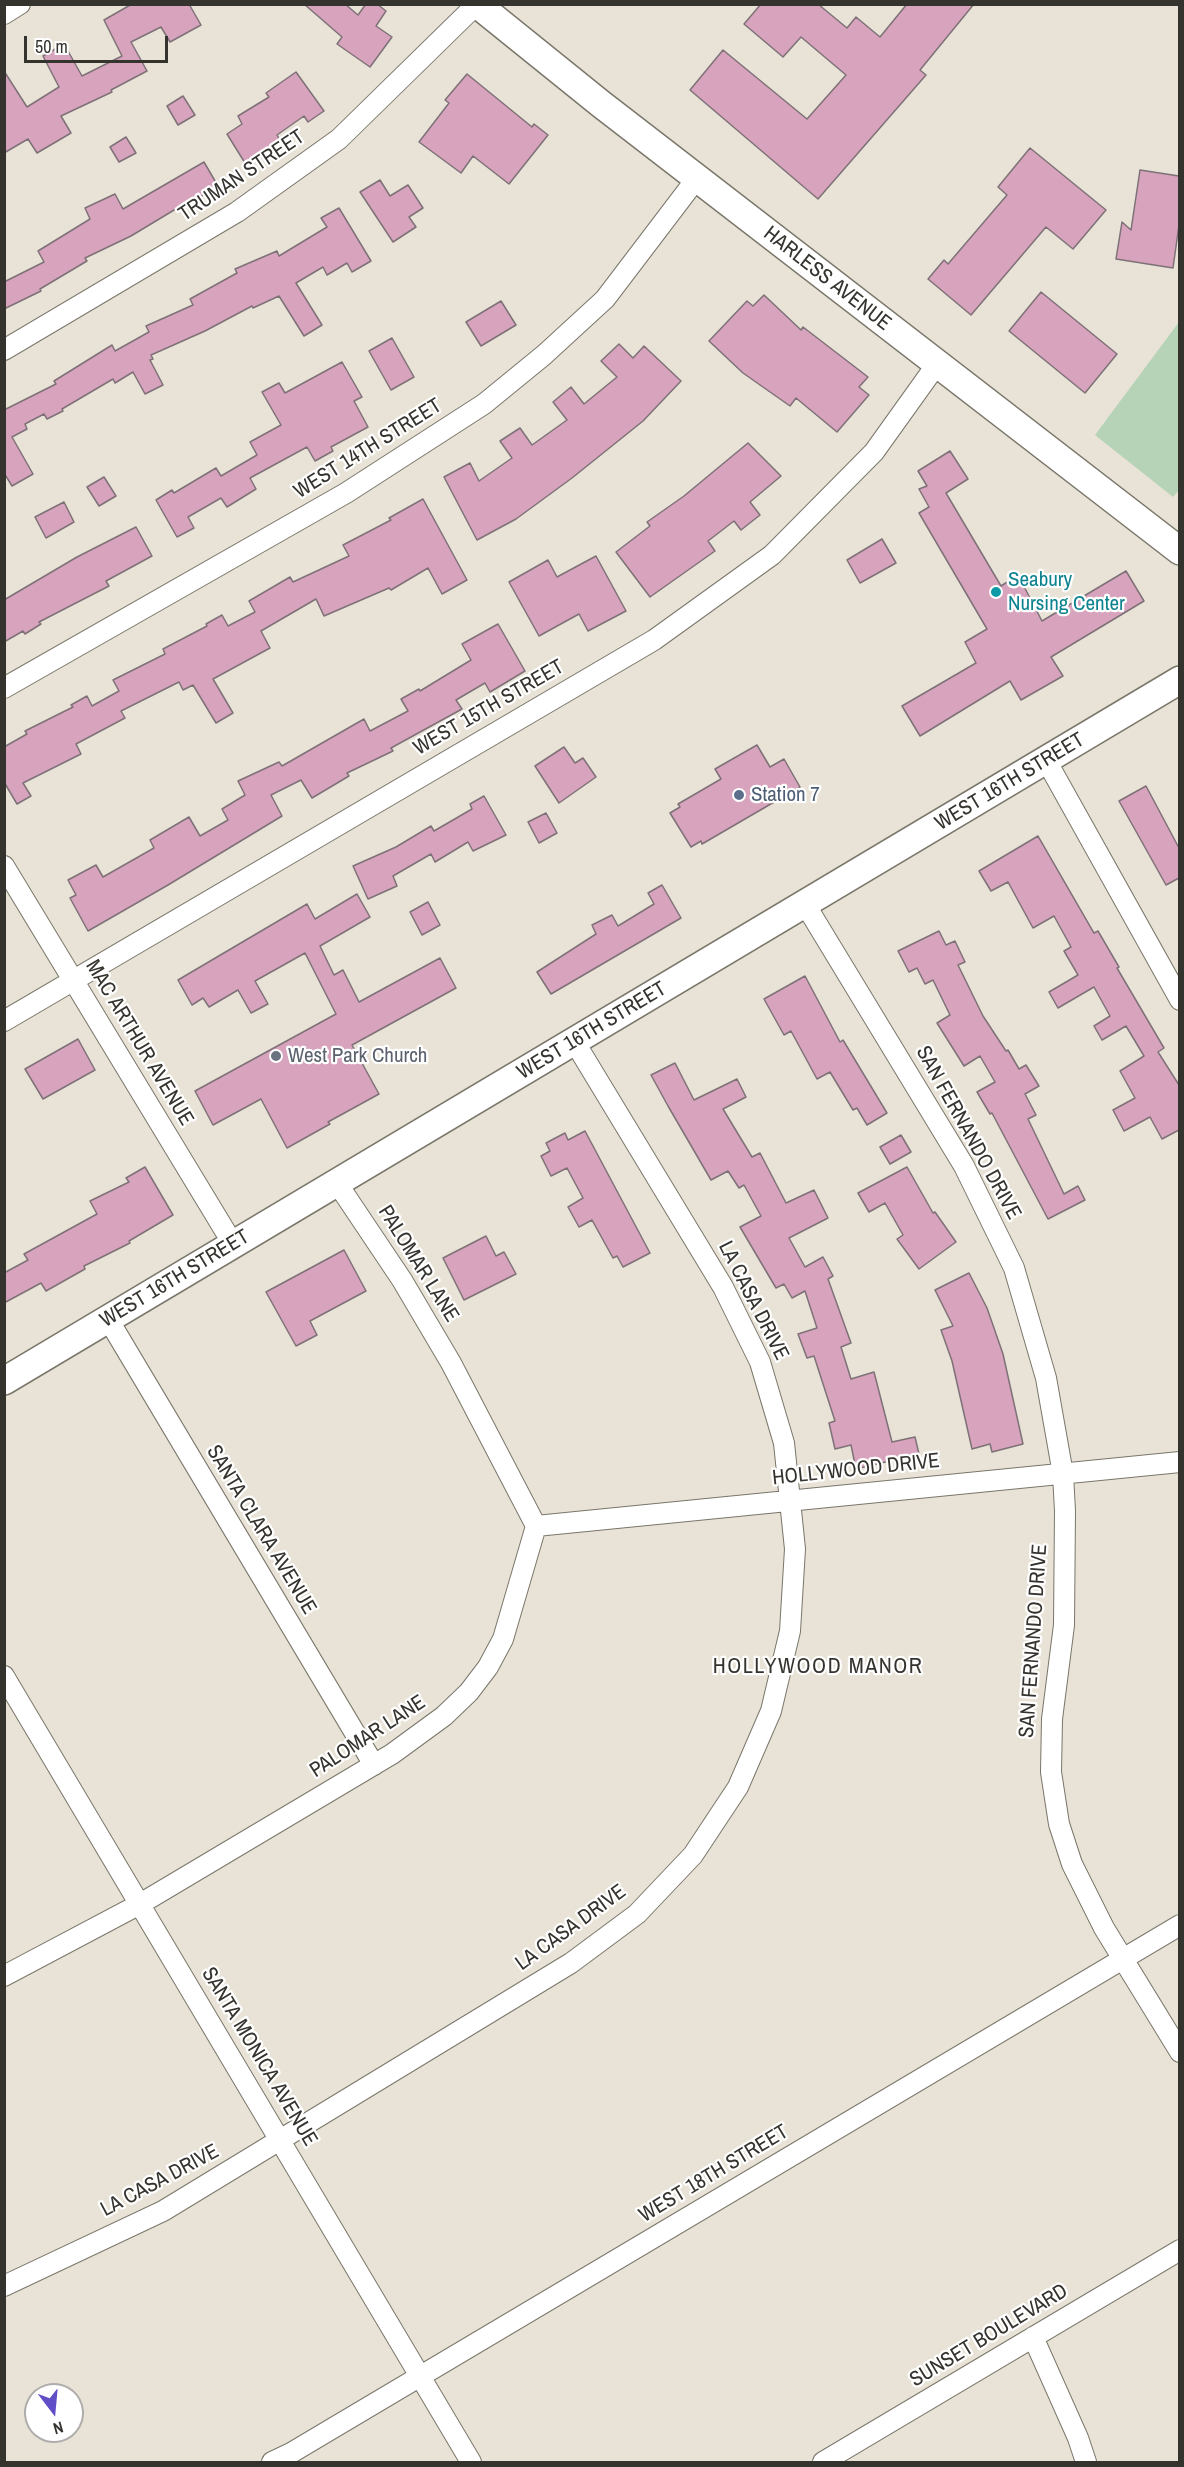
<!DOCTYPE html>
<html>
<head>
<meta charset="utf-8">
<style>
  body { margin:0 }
  #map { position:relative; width:1184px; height:2467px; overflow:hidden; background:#e8e3d6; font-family:"Archivo Narrow",sans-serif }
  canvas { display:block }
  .frame { position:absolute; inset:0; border:6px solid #35332e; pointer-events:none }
  .north { position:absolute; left:24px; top:2383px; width:60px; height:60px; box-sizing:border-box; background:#fff; border:2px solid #aeadab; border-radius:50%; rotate:164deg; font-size:16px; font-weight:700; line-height:24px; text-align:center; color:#35332e }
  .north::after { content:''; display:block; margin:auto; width:21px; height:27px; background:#614fc8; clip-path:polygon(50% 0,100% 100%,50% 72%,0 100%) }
  .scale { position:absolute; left:24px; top:36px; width:144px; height:27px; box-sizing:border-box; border:3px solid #35332e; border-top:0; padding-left:8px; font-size:18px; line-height:21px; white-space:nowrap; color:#35332e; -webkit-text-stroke:4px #fff; paint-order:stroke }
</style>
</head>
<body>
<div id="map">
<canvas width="1184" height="2467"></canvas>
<div class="frame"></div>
<div class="north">N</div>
<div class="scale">50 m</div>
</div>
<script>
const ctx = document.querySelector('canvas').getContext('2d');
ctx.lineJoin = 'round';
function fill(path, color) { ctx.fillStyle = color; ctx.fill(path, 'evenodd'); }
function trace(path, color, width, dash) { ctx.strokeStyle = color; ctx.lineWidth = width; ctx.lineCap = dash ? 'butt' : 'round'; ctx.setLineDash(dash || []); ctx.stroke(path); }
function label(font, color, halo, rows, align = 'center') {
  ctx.font = font + ' "Archivo Narrow",sans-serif'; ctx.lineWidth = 4.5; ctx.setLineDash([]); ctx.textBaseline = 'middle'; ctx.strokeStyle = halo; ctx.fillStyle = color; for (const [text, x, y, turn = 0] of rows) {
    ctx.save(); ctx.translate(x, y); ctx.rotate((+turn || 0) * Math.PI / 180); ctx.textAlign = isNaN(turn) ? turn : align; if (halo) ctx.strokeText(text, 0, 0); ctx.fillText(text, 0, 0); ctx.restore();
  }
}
fill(new Path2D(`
  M1179 322 1180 489 1173 497 1095 435Z`), '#b6d3b8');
const building = new Path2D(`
  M132 4H189L201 25 170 42 161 27 131 42 147 71 111 90 112 92 61 116 71 133 37 153 28 139 4 153V71L27 107 59 87 43 56 64 44 82 76 122 56 104 20Z
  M304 4H345L358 15 366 4H377L386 11 376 26 392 37 370 67 337 44 342 37Z
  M761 4H818L847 28 856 17 880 37 907 4H974L920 70 926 75 818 199 690 90 723 50 807 119 846 75 801 37 783 57 744 24Z
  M296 72 324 111 308 122 304 116 277 135 281 142 245 163 227 134 242 124 238 116 269 97 266 93Z
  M467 74 532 127 534 124 548 135 509 184 473 156 461 173 419 142 449 103 445 100Z
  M183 96 195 115 178 125 167 106Z
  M126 137 136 153 119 162 110 147Z
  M1030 148 1106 210 1073 249 1046 227 971 315 928 279 944 260 948 264 1007 195 998 187Z
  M204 162 218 186 195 200 194 198 131 236 85 258 87 261 40 289 41 291 4 309V282L44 262 38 251 90 219 85 208 115 194 123 209Z
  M1140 170 1179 176V225L1173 268 1116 259 1122 222 1131 230Z
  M380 180 390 196 408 185 423 208 409 217 416 227 393 242 360 192Z
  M339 208 371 261 352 272 347 263 327 275 323 267 296 283 322 325 304 336 279 296 253 308 252 306 205 331 151 355 153 359 150 360 163 385 145 394 133 372 115 383 113 379 62 409 63 411 47 419 44 414 25 424 27 429 12 437 33 474 12 486 4 473V410L56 384 54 381 112 345 115 351 149 332 146 326 193 305 190 299 237 273 235 269 277 251 279 256 327 227 321 218Z
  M1041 292 1117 354 1085 393 1009 331Z
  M764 295 801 330 803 327 868 377 859 387 869 395 837 432 796 398 790 406 743 373 709 341 747 301 753 306Z
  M501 301 516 325 481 346 466 322Z
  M392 338 414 377 391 390 369 351Z
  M619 344 633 358 644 346 681 381 643 421 572 478 516 519 477 540 444 477 470 463 479 481 512 458 500 441 520 428 532 445 567 420 553 402 571 387 584 404 617 377 601 361Z
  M342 362 362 397 354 401 368 427 331 447 333 451 315 461 307 447 250 478 256 489 227 507 221 498 188 517 194 528 177 537 156 500 172 490 174 493 216 468 221 476 257 455 250 442 281 425 262 392 279 383 285 393Z
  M748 443 781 476 750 502 760 515 741 530 734 521 708 541 715 551 650 597 616 552 650 526 647 522 684 496Z
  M950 451 968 479 946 493 1001 586 1018 575 1042 621 1126 571 1144 601 1051 657 1063 676 1021 700 1010 681 920 736 902 706 976 663 965 642 987 629 919 513 929 507 919 489 927 486 918 471Z
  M104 477 116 496 99 506 87 487Z
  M423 499 467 580 442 594 428 568 391 590 389 588 324 616 316 599 261 631 270 648 213 679 233 713 216 723 193 685 183 690 179 682 121 711 125 718 76 744 81 754 23 783 31 796 17 804 4 782V747L27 734 25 731 73 707 71 705 87 696 92 706 119 691 113 680 165 654 163 649 207 626 206 624 222 615 228 626 255 612 249 601 290 577 293 582 349 556 343 545 391 520 389 518Z
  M64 502 74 522 46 538 35 517Z
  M136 527 152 556 106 581 109 586 39 622 41 624 25 634 23 631 4 642V600L77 557Z
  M882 539 896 563 860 583 847 560Z
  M596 556 626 611 588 631 579 614 539 636 509 582 548 560 557 577Z
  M498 624 525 671 490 692 485 683 456 700 462 709 391 748 393 751 347 773 349 776 312 798 301 780 271 795 282 816 168 885 88 931 70 898 76 895 68 880 96 865 103 877 154 848 150 840 189 817 200 836 228 820 222 809 245 795 238 781 279 762 282 766 364 719 370 731 408 711 401 699 419 689 420 691 471 660 462 644Z
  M757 745 770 767 784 759 800 787 702 844 701 841 691 847 670 813 680 807 678 804 721 779 715 769Z
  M564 747 575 763 583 758 596 777 559 803 535 766Z
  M1146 786 1179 848V878L1166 885 1119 801Z
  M484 796 506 835 473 851 468 842 435 862 431 854 393 876 397 886 368 899 353 866 396 847 431 826 434 831 472 809 470 804Z
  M546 813 557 833 539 843 528 822Z
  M1038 836 1094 933 1098 931 1119 967 1117 968 1164 1048 1158 1052 1179 1085V1130L1162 1139 1150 1117 1124 1131 1113 1110 1135 1098 1120 1071 1144 1056 1126 1026 1102 1040 1094 1026 1110 1016 1094 987 1058 1008 1049 992 1078 975 1064 951 1071 947 1054 916 1033 928 1008 882 991 891 979 871Z
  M662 885 681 918 551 994 537 972 596 934 592 925 612 915 618 926 654 904 648 893Z
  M357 894 370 917 320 946 334 975 343 970 359 1002 440 958 456 988 352 1045 379 1094 328 1122 330 1124 287 1148 261 1099 213 1125 195 1091 336 1014 305 953 255 981 268 1004 251 1013 238 990 209 1007 203 998 192 1005 178 980 307 904 315 919Z
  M428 902 440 925 422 935 410 912Z
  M939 931 946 945 955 941 965 962 958 965 983 1016 1006 1051 1008 1050 1019 1069 1026 1065 1039 1086 1025 1094 1036 1115 1028 1119 1064 1194 1078 1186 1085 1200 1048 1219 992 1113 990 1114 977 1092 995 1082 980 1056 964 1066 937 1023 950 1015 933 980 925 984 917 968 909 972 898 951Z
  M805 976 840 1042 843 1040 887 1113 867 1125 857 1108 853 1110 830 1072 817 1079 791 1031 784 1035 764 999Z
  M78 1039 95 1070 43 1099 25 1069Z
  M675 1063 694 1100 737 1079 746 1097 723 1109 752 1157 760 1153 786 1203 814 1190 828 1218 789 1238 805 1267 823 1257 833 1276 828 1279 851 1343 841 1347 851 1379 874 1372 892 1442 915 1437 919 1454 856 1469 851 1445 835 1449 829 1423 835 1421 814 1356 807 1358 798 1334 817 1328 805 1291 792 1298 784 1284 776 1288 740 1227 761 1216 744 1185 739 1188 728 1171 711 1180 668 1106 651 1075Z
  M585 1131 650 1253 623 1267 617 1256 613 1258 592 1220 579 1227 568 1207 583 1198 567 1168 551 1176 541 1156 550 1151 546 1143 565 1133 568 1140Z
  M901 1135 911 1152 890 1164 880 1147Z
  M145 1167 173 1215 129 1241 130 1243 84 1266 85 1269 46 1291 41 1283 4 1303V1273L28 1260 24 1254 97 1214 90 1201 129 1182 126 1178Z
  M907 1167 933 1213 935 1212 956 1242 919 1269 897 1239 903 1235 885 1203 869 1212 858 1193Z
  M486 1236 496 1256 504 1252 516 1274 464 1300 443 1258Z
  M344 1250 366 1291 310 1321 317 1335 296 1346 266 1292Z
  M969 1273 987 1308 1003 1354 1023 1444 992 1452 990 1444 972 1449 952 1361 941 1330 953 1326 935 1290Z`);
fill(building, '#d7a3bd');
trace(building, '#7e7177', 1.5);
const minor = new Path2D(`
  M4 14 20 4
  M4 350 237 212 339 139 477 4
  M4 688 346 493 484 404 544 355 605 299 697 178
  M1046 760 1180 1000
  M4 866 233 1244
  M805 904 964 1166 1014 1268 1046 1378 1063 1474 1065 1511 1064 1625 1052 1719 1051 1772 1059 1824 1072 1864 1104 1928 1180 2052
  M4 1021 654 640 772 555 874 452 937 364
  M108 1319 374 1765
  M536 1526 1180 1462
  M4 1676 471 2462
  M4 1976 140 1904 392 1754 444 1716 469 1692 488 1667 503 1639 536 1526 451 1363 402 1280 337 1183
  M4 2286 163 2211 571 1963 637 1914 693 1855 738 1787 771 1711 790 1631 795 1549 784 1443 760 1362 723 1287 574 1041
  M1033 2337 1078 2438 1086 2462
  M272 2462 291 2453 1180 1925
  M823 2462 1180 2250`);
const secondary = new Path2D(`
  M477 4 601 104 1180 551
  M4 1381 1180 680`);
trace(minor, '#7a766a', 22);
trace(secondary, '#7a766a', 30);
trace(minor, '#fff', 20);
trace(secondary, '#fff', 27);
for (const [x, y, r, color] of [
  [996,592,6,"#0f9aa8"],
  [739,795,6,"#5c6f8a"],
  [276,1056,6,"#6b7280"]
]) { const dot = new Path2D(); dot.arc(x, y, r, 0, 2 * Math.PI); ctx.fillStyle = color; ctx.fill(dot); trace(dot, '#fff', 2); }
label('21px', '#35332e', '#fff', [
  ["TRUMAN STREET",242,176,-34],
  ["HARLESS AVENUE",827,279,38],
  ["WEST 14TH STREET",368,449,-32],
  ["WEST 15TH STREET",489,708,-30],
  ["WEST 16TH STREET",1010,782,-31],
  ["WEST 16TH STREET",592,1031,-31],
  ["MAC ARTHUR AVENUE",139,1043,59],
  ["SAN FERNANDO DRIVE",968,1133,61],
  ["PALOMAR LANE",418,1264,58],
  ["WEST 16TH STREET",175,1279,-31],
  ["LA CASA DRIVE",753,1301,63],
  ["HOLLYWOOD DRIVE",856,1470,-6],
  ["SANTA CLARA AVENUE",261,1530,59],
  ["SAN FERNANDO DRIVE",1034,1641,-86],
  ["PALOMAR LANE",368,1737,-33],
  ["LA CASA DRIVE",571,1928,-36],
  ["SANTA MONICA AVENUE",259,2057,59],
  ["WEST 18TH STREET",714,2174,-31],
  ["LA CASA DRIVE",160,2181,-28],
  ["SUNSET BOULEVARD",989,2336,-31]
]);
label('21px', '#0d838f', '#fff', [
  ["Seabury",1008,580],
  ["Nursing Center",1008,604]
], 'left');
label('21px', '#4e5e75', '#fff', [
  ["Station 7",751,795]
], 'left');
label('21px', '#5b616d', '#fff', [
  ["West Park Church",288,1056]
], 'left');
ctx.letterSpacing = '1.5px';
label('22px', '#35332e', '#fff', [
  ["HOLLYWOOD MANOR",818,1667]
]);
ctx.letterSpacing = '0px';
</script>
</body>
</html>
